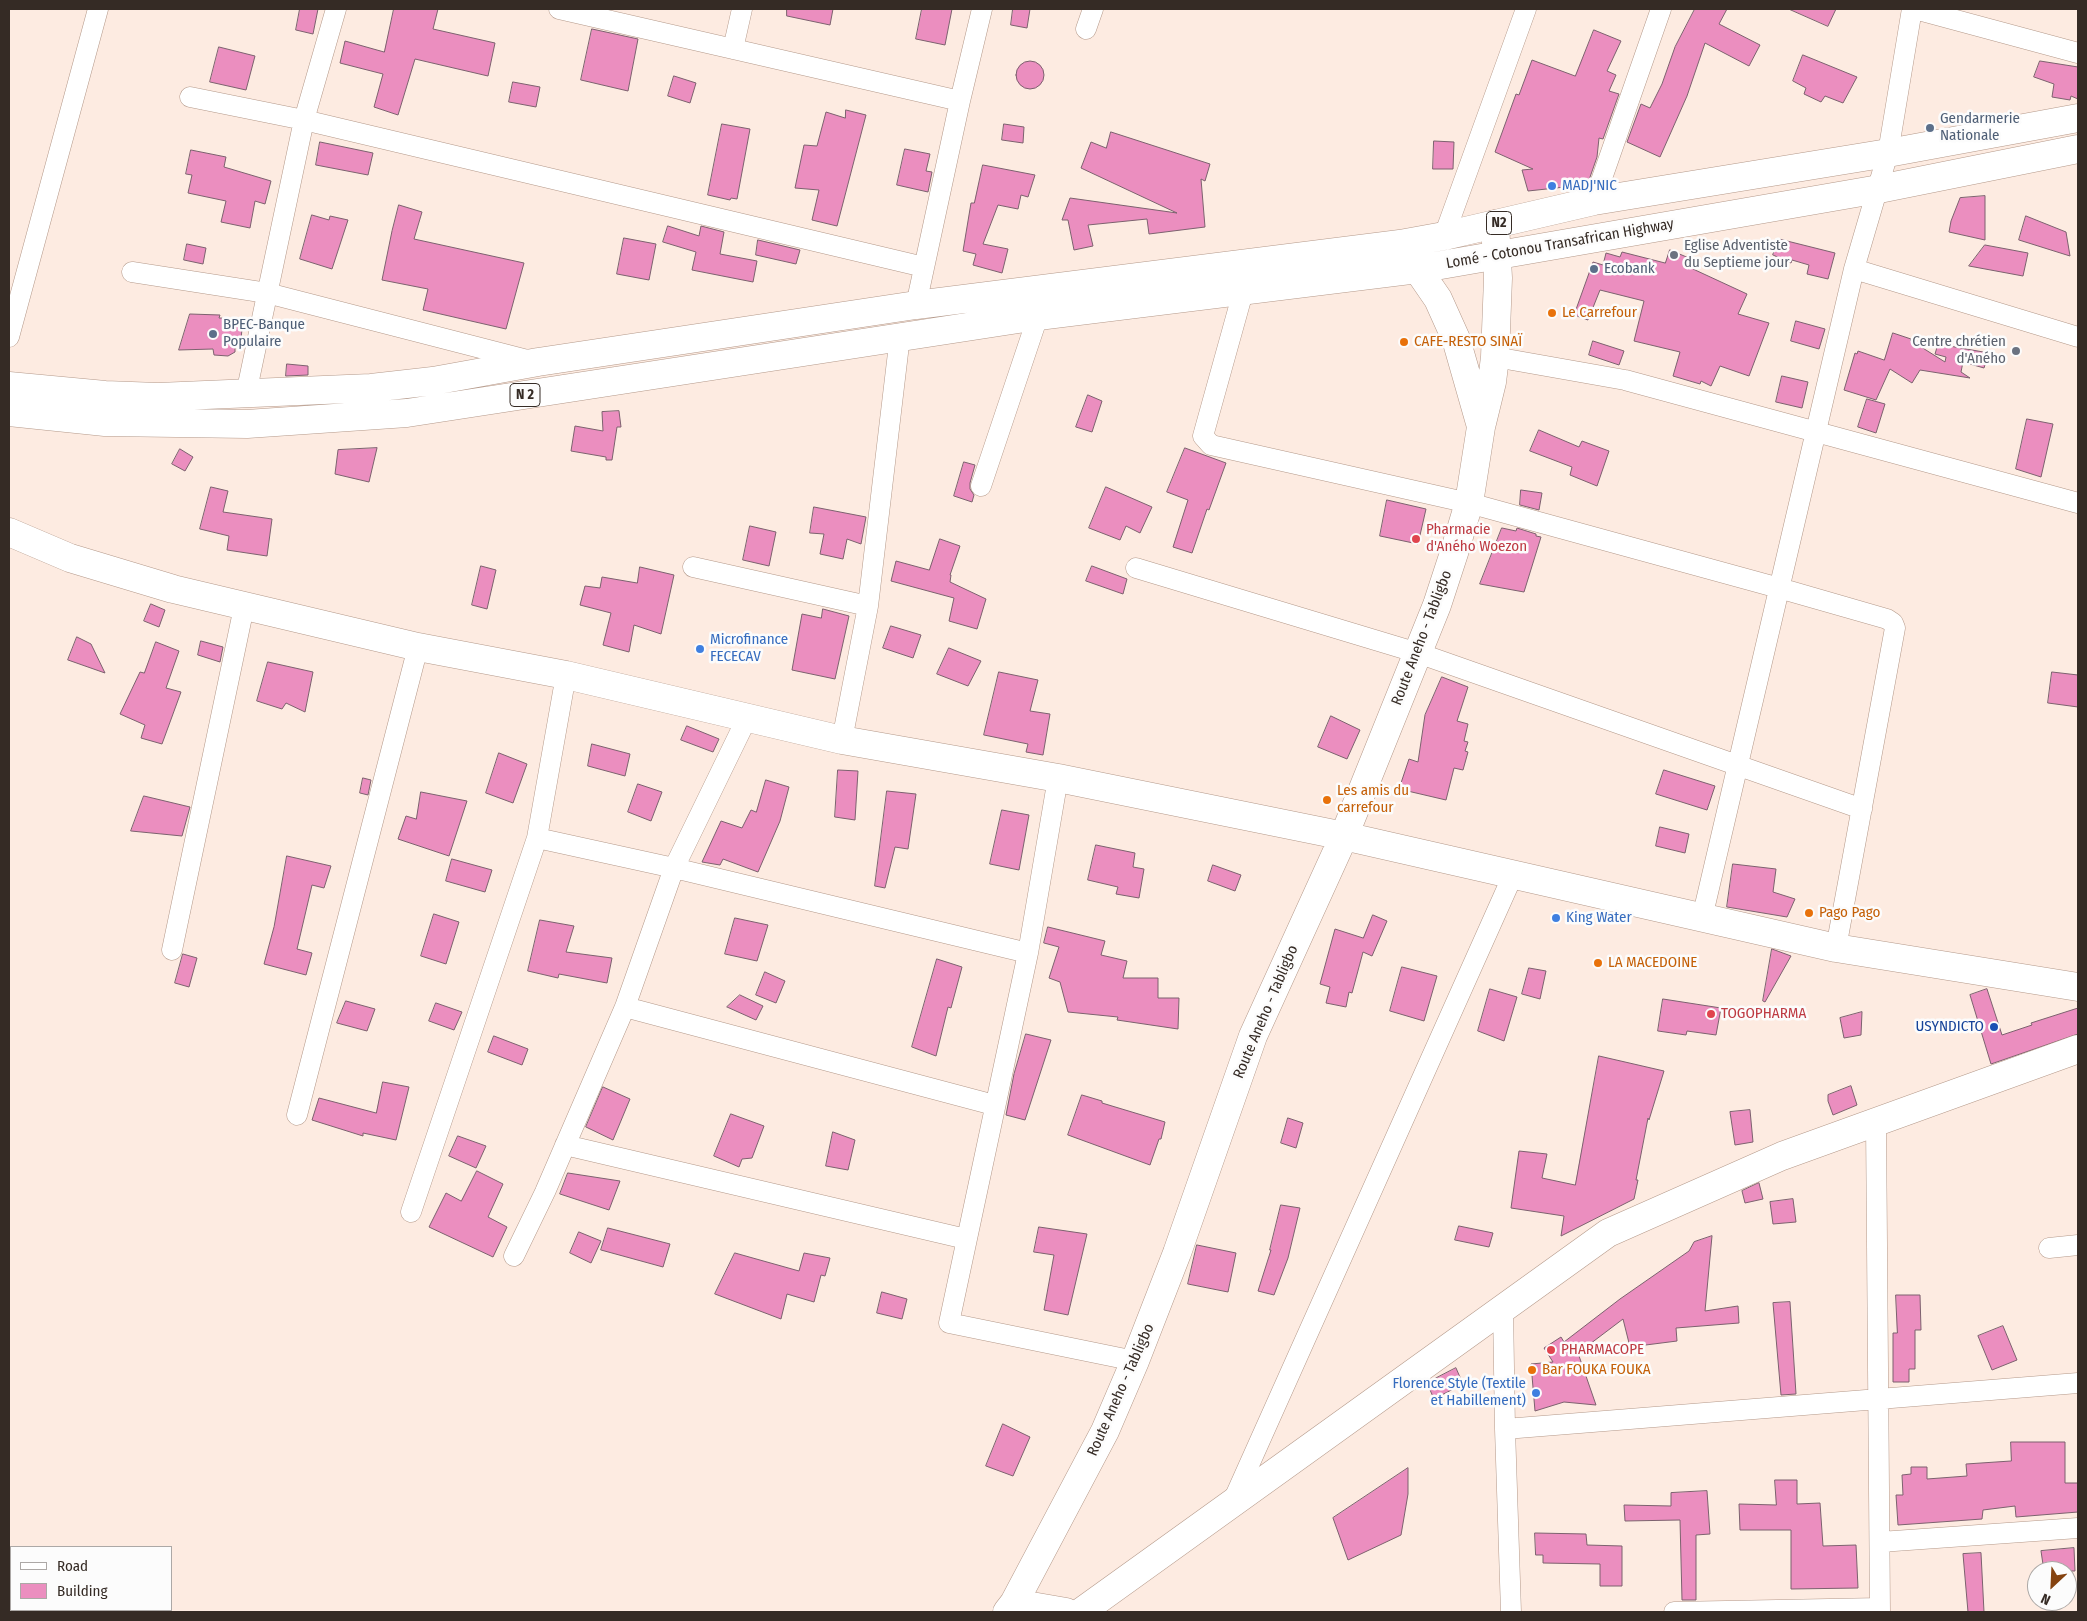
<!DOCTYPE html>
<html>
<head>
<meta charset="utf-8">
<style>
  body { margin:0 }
  #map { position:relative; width:2087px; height:1621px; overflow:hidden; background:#fdebe1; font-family:"Fira Sans Condensed",sans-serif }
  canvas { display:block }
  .frame { position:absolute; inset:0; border:10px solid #352b25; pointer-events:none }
  .legend { position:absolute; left:10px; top:1546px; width:162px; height:65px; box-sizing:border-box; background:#fcfcfc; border:1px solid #aca8a6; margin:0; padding:6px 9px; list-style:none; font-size:15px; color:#352b25 }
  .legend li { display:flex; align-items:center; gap:10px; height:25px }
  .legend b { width:25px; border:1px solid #aca8a6 }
  .north { position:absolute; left:2027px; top:1561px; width:50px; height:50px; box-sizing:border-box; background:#fcfcfc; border:1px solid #aca8a6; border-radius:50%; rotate:205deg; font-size:14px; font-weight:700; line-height:20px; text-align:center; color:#352b25 }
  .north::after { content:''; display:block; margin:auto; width:18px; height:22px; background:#854310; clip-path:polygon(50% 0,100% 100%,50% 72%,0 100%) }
</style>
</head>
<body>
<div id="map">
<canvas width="2087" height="1621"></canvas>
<div class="frame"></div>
<ul class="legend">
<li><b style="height:6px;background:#fff"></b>Road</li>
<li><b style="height:14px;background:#eb8ebf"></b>Building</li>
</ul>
<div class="north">N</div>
</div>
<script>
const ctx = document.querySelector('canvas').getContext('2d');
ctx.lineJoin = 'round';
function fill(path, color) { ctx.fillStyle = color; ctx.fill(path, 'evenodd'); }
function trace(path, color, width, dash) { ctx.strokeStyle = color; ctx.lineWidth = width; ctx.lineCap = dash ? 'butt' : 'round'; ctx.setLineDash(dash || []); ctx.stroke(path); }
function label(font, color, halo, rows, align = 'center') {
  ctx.font = font + ' "Fira Sans Condensed",sans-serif'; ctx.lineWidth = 5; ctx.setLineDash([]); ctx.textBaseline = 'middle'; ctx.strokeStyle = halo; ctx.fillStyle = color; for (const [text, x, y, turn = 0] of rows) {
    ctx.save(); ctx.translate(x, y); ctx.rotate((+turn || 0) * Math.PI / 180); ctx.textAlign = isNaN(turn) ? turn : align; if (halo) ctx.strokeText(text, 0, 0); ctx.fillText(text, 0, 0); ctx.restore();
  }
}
const building = new Path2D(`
  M300 9H318L313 34 296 30Z
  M394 9H438L433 29 495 43 488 76 415 59 398 115 374 107 383 74 340 63 345 41 384 52Z
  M787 9H833L830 25 787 16Z
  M922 9H952L945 45 916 39Z
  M1013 9H1030L1027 28 1011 25Z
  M1695 9H1727L1719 24 1760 45 1749 66 1705 43 1687 96 1660 157 1627 142 1641 104 1650 108 1662 84 1675 47Z
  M1789 9H1836L1828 26Z
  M592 29 638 39 628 91 581 80Z
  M1594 30 1621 41 1607 71 1616 75 1609 91 1619 94 1603 139 1599 138 1597 157 1589 180 1565 187 1528 191 1522 170 1533 169 1495 152 1516 94 1519 95 1532 60 1575 76Z
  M219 47 255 56 246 90 210 82Z
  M1803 55 1857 77 1843 103 1825 96 1821 102 1804 94 1806 88 1793 81Z
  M2040 61 2078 67V99L2071 96 2070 100 2052 97 2054 84 2034 77Z
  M1016 75a14 14 0 1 1 28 0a14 14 0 1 1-28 0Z
  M674 76 696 83 690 103 668 96Z
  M513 82 540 87 536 107 509 102Z
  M846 110 866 115 837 226 812 220 819 190 795 188 804 145 817 146 826 112 845 118Z
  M722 124 750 129 737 199 731 198 730 200 708 195Z
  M1004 124 1024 127 1023 143 1002 140Z
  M1111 132 1210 164 1205 181 1201 179 1205 227 1149 234 1147 219 1088 225 1093 246 1074 250 1068 220H1062L1070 198 1177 213 1081 168 1091 142 1106 148Z
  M1434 141 1454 142 1453 169H1433Z
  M320 142 373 153 368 175 316 165Z
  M905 149 930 154 926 171 932 172 928 192 897 185Z
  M191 150 226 157 224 167 271 181 265 204 255 201 250 228 221 222 226 201 188 193 192 175 186 174Z
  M983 165 1035 175 1028 197 1021 195 1018 209 998 205 983 244 1008 249 1002 273 973 265 976 254 963 251 971 203H974Z
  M1985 196V240L1949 232 1951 221 1960 198Z
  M399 205 422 212 414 239 524 263 506 329 423 310 428 289 382 280 392 231Z
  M312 215 329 220 330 216 348 220 332 269 300 259Z
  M2026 216 2066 232 2070 256 2019 240Z
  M668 226 699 236 701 226 724 232 720 254 757 261 753 282 692 270 696 252 663 242Z
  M624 238 656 244 649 280 617 274Z
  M1779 239 1835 253 1828 279 1807 274 1809 265 1792 260 1791 263 1773 255Z
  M758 240 800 250 796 264 756 255Z
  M187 244 206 248 203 264 184 260Z
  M1985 245 2028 253 2023 276 1969 266Z
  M1670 250 1696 261 1693 269 1747 294 1738 314 1769 323 1749 376 1720 366 1711 386 1701 381 1700 384 1673 376 1680 352 1634 341 1644 301 1600 290 1588 320 1574 315 1593 262 1603 265 1606 253 1620 257 1622 252 1665 263Z
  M190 314 220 315 219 318 243 319 241 339H235V352L228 356 214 355 213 349 179 350Z
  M1796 321 1825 329 1819 349 1791 341Z
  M1893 333 1911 339 1910 340 1945 362 1946 357 1935 354 1938 344 1989 353 1984 368 1963 362 1961 372 1970 378 1920 370 1912 383 1890 369 1876 400 1844 390 1855 353 1857 354 1858 351 1884 360Z
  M1593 341 1624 351 1619 365 1589 355Z
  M287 364 308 366V375L286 376Z
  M1782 376 1808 382 1802 408 1776 402Z
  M1088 395 1102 401 1092 432 1076 427Z
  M1867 399 1885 404 1876 433 1858 427Z
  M619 411 621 427H617L612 460H606V457L571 451 575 426 603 431 602 412Z
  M2027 419 2053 424 2041 477 2016 469Z
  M1539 430 1579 447 1582 441 1609 451 1597 486 1570 475 1572 467 1530 451Z
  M377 448 369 482 335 474 338 450Z
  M1185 448 1226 463 1209 510 1207 509 1192 553 1173 547 1188 500 1167 492Z
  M180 449 193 457 185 471 172 464Z
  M964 462 975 465 970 483V489L974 495 972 502 954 496Z
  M211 487 228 491 223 512 272 519 267 556 227 550 229 536 200 529Z
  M1106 487 1152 507 1140 533 1126 526 1120 540 1089 528Z
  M1521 490 1542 493 1539 510 1520 505Z
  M1387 500 1426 509 1418 544 1380 536Z
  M814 507 866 517 861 544 847 539 843 559 820 554 824 534 810 533Z
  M750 526 776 532 769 566 743 560Z
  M1502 528 1516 531 1517 528 1536 534V536L1541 537 1524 592 1480 584Z
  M940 539 960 546 950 575H951L950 582 986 599 977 629 949 621 954 598 891 581 896 561 929 570Z
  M481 566 496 570 487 609 472 605Z
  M1092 566 1127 579 1123 594 1086 581Z
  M640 567 674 575 661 634 634 625 629 652 603 645 611 613 580 605 585 586 600 588 602 577 637 583Z
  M151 604 165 610 159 627 144 621Z
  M823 609 849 616 835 679 792 670 802 614 821 618Z
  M891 626 921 635 913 658 883 648Z
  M77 637 91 644 105 673 68 660Z
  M201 641 223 647 220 662 198 655Z
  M156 642 179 651 166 688 181 692 162 744 141 738 145 725 120 714 140 672 144 673Z
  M949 648 981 661 968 686 937 674Z
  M268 662 313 672 305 712 286 703 282 709 257 701Z
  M999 672 1038 680 1030 711 1050 714 1043 755 1026 752 1028 744 984 735Z
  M2052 672 2078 675V707L2048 703Z
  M1442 677 1468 687 1457 721 1468 724 1464 741 1468 742 1465 751 1468 752 1463 770 1454 768 1446 800 1399 789 1409 759 1418 762 1425 715Z
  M1331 716 1360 730 1347 759 1318 747Z
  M687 726 719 739 713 752 681 740Z
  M592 744 630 754 625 776 588 766Z
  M499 753 527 764 513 803 486 793Z
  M838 770 858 771 855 820 835 817Z
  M1664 770 1715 786 1707 810 1656 794Z
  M363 778 371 780 368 795 360 793Z
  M766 780 789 787 780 821 758 872 723 859 720 865 702 862 721 821 742 828 751 810 756 812Z
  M638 784 662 792 651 821 628 812Z
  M887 791 916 794 908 849 895 847 885 888 875 886Z
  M421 792 467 801 449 856 398 839 406 816 416 819Z
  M144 796 190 807 182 836 131 831Z
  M1002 810 1029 815 1019 870 990 864Z
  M1660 827 1689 834 1685 853 1656 846Z
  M1096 845 1135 853 1133 867 1144 869 1139 898 1116 894 1118 887 1088 880Z
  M287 856 331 866 324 888 312 885 297 949 312 953 306 975 264 964 274 927Z
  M452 859 492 870 485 892 446 881Z
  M1733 864 1776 869 1773 892 1795 899 1787 917 1727 907Z
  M1213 865 1241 875 1235 891 1208 881Z
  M434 914 459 922 446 964 421 956Z
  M1373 915 1387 921 1372 956 1363 952 1352 993 1349 992 1346 1007 1326 1003 1330 987 1320 984 1335 929 1363 938Z
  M735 918 768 925 757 961 725 954Z
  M540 920 574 926 566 952 612 958 607 983 559 974 558 978 528 971Z
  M1048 927 1105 941 1101 955 1127 961 1123 978H1158V998H1179L1178 1029 1117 1020 1118 1017 1068 1012 1060 982 1049 978 1059 947 1044 943Z
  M1772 949 1791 956 1765 1002 1763 1001Z
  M183 954 197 958 189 987 175 983Z
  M937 959 962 967 951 1008 948 1007 936 1056 912 1047Z
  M1402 967 1437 976 1424 1021 1390 1011Z
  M1529 968 1546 971 1540 999 1522 994Z
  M765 972 785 981 776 1003 756 995Z
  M1490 989 1517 997 1504 1041 1478 1031Z
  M1987 989 2002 1035 2032 1025 2031 1023 2078 1008V1034L1991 1064 1970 995Z
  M740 995 763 1006 756 1020 727 1007Z
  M1663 999 1721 1008 1716 1035 1687 1031 1686 1035 1658 1031Z
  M346 1001 375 1009 367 1031 337 1023Z
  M436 1003 462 1012 454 1030 429 1021Z
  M1862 1012 1861 1035 1844 1038 1840 1018Z
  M1026 1034 1051 1040 1025 1120 1006 1115 1014 1074Z
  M494 1036 528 1049 522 1065 488 1052Z
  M1599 1056 1664 1071 1649 1120 1648 1118 1636 1180H1638L1634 1199 1561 1236 1564 1216 1511 1208 1519 1151 1547 1154 1542 1178 1575 1185Z
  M383 1082 409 1087 396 1140 363 1133V1136L312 1120 319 1098 376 1113Z
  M1851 1086 1857 1105 1833 1115 1828 1101V1095Z
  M603 1087 630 1099 613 1140 586 1127Z
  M1082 1095 1102 1101V1103L1165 1122 1161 1139H1159L1150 1165 1068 1135Z
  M1750 1110 1753 1142 1735 1145 1730 1112Z
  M731 1114 764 1126 752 1158 742 1159 739 1167 714 1156Z
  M1288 1118 1303 1123 1296 1148 1281 1143Z
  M833 1132 855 1140 848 1170 826 1166Z
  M458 1136 486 1146 476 1168 449 1156Z
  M477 1171 503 1184 488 1217 507 1227 493 1257 429 1227 446 1193 461 1201Z
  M568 1173 620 1181 609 1210 560 1194Z
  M1759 1183 1763 1199 1745 1203 1742 1191Z
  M1793 1199 1796 1222 1773 1224 1770 1202Z
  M1281 1205 1300 1208 1288 1258 1274 1295 1258 1291 1271 1250H1270Z
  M1459 1226 1493 1233 1489 1247 1455 1240Z
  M1039 1227 1087 1234 1068 1315 1044 1310 1054 1255 1034 1252Z
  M608 1228 670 1244 663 1267 601 1250Z
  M579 1232 601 1241 591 1263 570 1253Z
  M1712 1236 1705 1311 1738 1306 1739 1323 1676 1328 1677 1341 1630 1347 1623 1319 1578 1353 1596 1405 1564 1402 1535 1411 1531 1364 1553 1362 1544 1348 1561 1337 1564 1342 1620 1299 1689 1251 1694 1242Z
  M1197 1245 1236 1253 1228 1292 1188 1284Z
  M735 1253 799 1271 804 1253 830 1258 825 1276 821 1275 814 1302 787 1294 781 1319 715 1294Z
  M882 1292 907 1299 902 1319 877 1313Z
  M1896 1295H1920L1921 1330H1915V1369H1909V1382H1893V1333H1897Z
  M1790 1302 1796 1394 1781 1395 1773 1303Z
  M2003 1326 2017 1360 1992 1370 1978 1336Z
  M1456 1368 1463 1384 1434 1399 1427 1383Z
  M1003 1424 1030 1437 1013 1476 986 1466Z
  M2011 1442H2065V1483H2078V1512L2016 1517 2015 1506 1983 1510 1982 1519 1898 1525 1896 1495H1903L1902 1475 1911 1474V1467H1927V1479L1967 1476 1966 1464 2011 1461Z
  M1408 1468V1494L1401 1535 1348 1560 1333 1518Z
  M1775 1480H1797V1504L1820 1503 1823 1546 1856 1545 1858 1588 1791 1589V1530H1740L1739 1504 1776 1505Z
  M1707 1491 1710 1534 1696 1535V1600H1682L1680 1520 1625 1521 1624 1505 1671 1506V1493Z
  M1535 1533 1586 1534 1587 1545 1622 1546V1586H1600V1564L1543 1563V1555H1536Z
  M2074 1548 2075 1571H2044L2041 1551Z
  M1981 1553 1984 1612H1968L1963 1554Z`);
fill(building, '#eb8ebf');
trace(building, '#7c616e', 1);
const street = new Path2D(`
  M559 9 960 101
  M1915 9 2078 53
  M1086 29 1093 9
  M733 49 742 9
  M190 97 304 120 924 267
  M1594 201 1661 9
  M1444 236 1526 9
  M1854 269 2078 337
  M132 272 267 293 531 361
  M1243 292 1203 436 1211 445 1469 503 1779 588 1887 619 1893 623 1895 628 1836 948
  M916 305 960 101 982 9
  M9 337 98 9
  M1495 357 1625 380 2078 503
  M246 394 304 120 336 9
  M981 486 1038 316
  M693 567 868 606
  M1136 568 1418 653 1862 809
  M842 740 868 606 900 336
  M1058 778 1028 953 949 1323 1135 1361
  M537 838 674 868 1028 953
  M1702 918 1854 269 1888 153 1912 9
  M172 950 244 607
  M625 1007 994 1105
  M297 1115 418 647
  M1876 1122 1880 1612
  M565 1145 966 1239
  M411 1212 537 838 566 675
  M2049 1248 2078 1245
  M514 1256 545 1192 625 1007 674 868 747 718
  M1503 1308 1505 1429 2078 1383
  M1505 1429 1511 1612
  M1232 1503 1513 875
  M1880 1542 2078 1528
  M1674 1612 1880 1608`);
const secondary = new Path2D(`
  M1405 251 1438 299 1456 339 1480 423
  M9 532 70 558 173 589 418 647 566 675 842 740 1058 778 1344 836 1836 948 2078 987
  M1014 1603 1066 1612
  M1007 1612 1014 1603 1105 1431 1135 1361 1177 1253 1253 1036 1344 836 1437 605 1454 553 1469 503 1481 427 1492 382 1495 357 1498 278 1495 224
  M1081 1612 1608 1233 1782 1156 2078 1049`);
const highway = new Path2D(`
  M9 386 105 395 158 397 371 388 433 381 538 362 916 305 1400 244 1444 236 1594 201 1888 153 2078 118
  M9 412 105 422 247 424 407 413 1038 316 1418 269 1879 189 2078 149`);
trace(street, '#b4998a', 21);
trace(secondary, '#b4998a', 29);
trace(highway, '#b4998a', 29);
trace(street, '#fff', 20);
trace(secondary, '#fff', 28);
trace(highway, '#fff', 28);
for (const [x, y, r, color] of [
  [1930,128,5,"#5c6f8a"],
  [1552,186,5,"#3f7fe0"],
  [1674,255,5,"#6b7280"],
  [1594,269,5,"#5c6f8a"],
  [1552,313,5,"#e8710a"],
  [213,334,5,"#5c6f8a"],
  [1404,342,5,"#e8710a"],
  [2016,351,5,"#6b7280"],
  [1416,539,5,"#e0444e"],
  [700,649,5,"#3f7fe0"],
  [1327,800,5,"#e8710a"],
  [1809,913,5,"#e8710a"],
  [1556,918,5,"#3f7fe0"],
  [1598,963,5,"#e8710a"],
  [1711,1014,5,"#e0444e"],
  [1994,1027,5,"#1a4fb4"],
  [1551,1350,5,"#e0444e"],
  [1532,1370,5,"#e8710a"],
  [1536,1393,5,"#3f7fe0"]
]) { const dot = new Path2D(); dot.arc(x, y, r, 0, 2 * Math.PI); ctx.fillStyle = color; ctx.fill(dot); trace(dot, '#fcfcfc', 2); }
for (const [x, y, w] of [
  [1499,223,25],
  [525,395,30]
]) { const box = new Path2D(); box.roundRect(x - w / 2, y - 11.5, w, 23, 4); ctx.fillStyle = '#fcfcfc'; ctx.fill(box); trace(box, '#352b25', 1); }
label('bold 14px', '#352b25', null, [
  ["N2",1499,223],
  ["N 2",525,395]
]);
label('15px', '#4e5e75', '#fcfcfc', [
  ["Gendarmerie",1940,119],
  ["Nationale",1940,136],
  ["Ecobank",1604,269],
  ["BPEC-Banque",223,325],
  ["Populaire",223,342]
], 'left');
label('15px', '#366cbe', '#fcfcfc', [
  ["MADJ'NIC",1562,186],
  ["Microfinance",710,640],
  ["FECECAV",710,657],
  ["King Water",1566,918],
  ["Florence Style (Textile",1526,1384,"right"],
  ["et Habillement)",1526,1401,"right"]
], 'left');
label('15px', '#352b25', '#fcfcfc', [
  ["Lomé - Cotonou Transafrican Highway",1560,244,-10],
  ["Route Aneho - Tabligbo",1422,638,-69],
  ["Route Aneho - Tabligbo",1266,1012,-67],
  ["Route Aneho - Tabligbo",1121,1390,-66]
]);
label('15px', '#5b616d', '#fcfcfc', [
  ["Eglise Adventiste",1684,246],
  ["du Septieme jour",1684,263],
  ["Centre chrétien",2006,342,"right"],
  ["d'Aného",2006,359,"right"]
], 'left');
label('15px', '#c56008', '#fcfcfc', [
  ["Le Carrefour",1562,313],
  ["CAFE-RESTO SINAÏ",1414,342],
  ["Les amis du",1337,791],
  ["carrefour",1337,808],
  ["Pago Pago",1819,913],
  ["LA MACEDOINE",1608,963],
  ["Bar FOUKA FOUKA",1542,1370]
], 'left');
label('15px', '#be3a42', '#fcfcfc', [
  ["Pharmacie",1426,530],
  ["d'Aného Woezon",1426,547],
  ["TOGOPHARMA",1721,1014],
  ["PHARMACOPE",1561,1350]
], 'left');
label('15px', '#164399', '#fcfcfc', [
  ["USYNDICTO",1984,1027]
], 'right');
</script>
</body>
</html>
